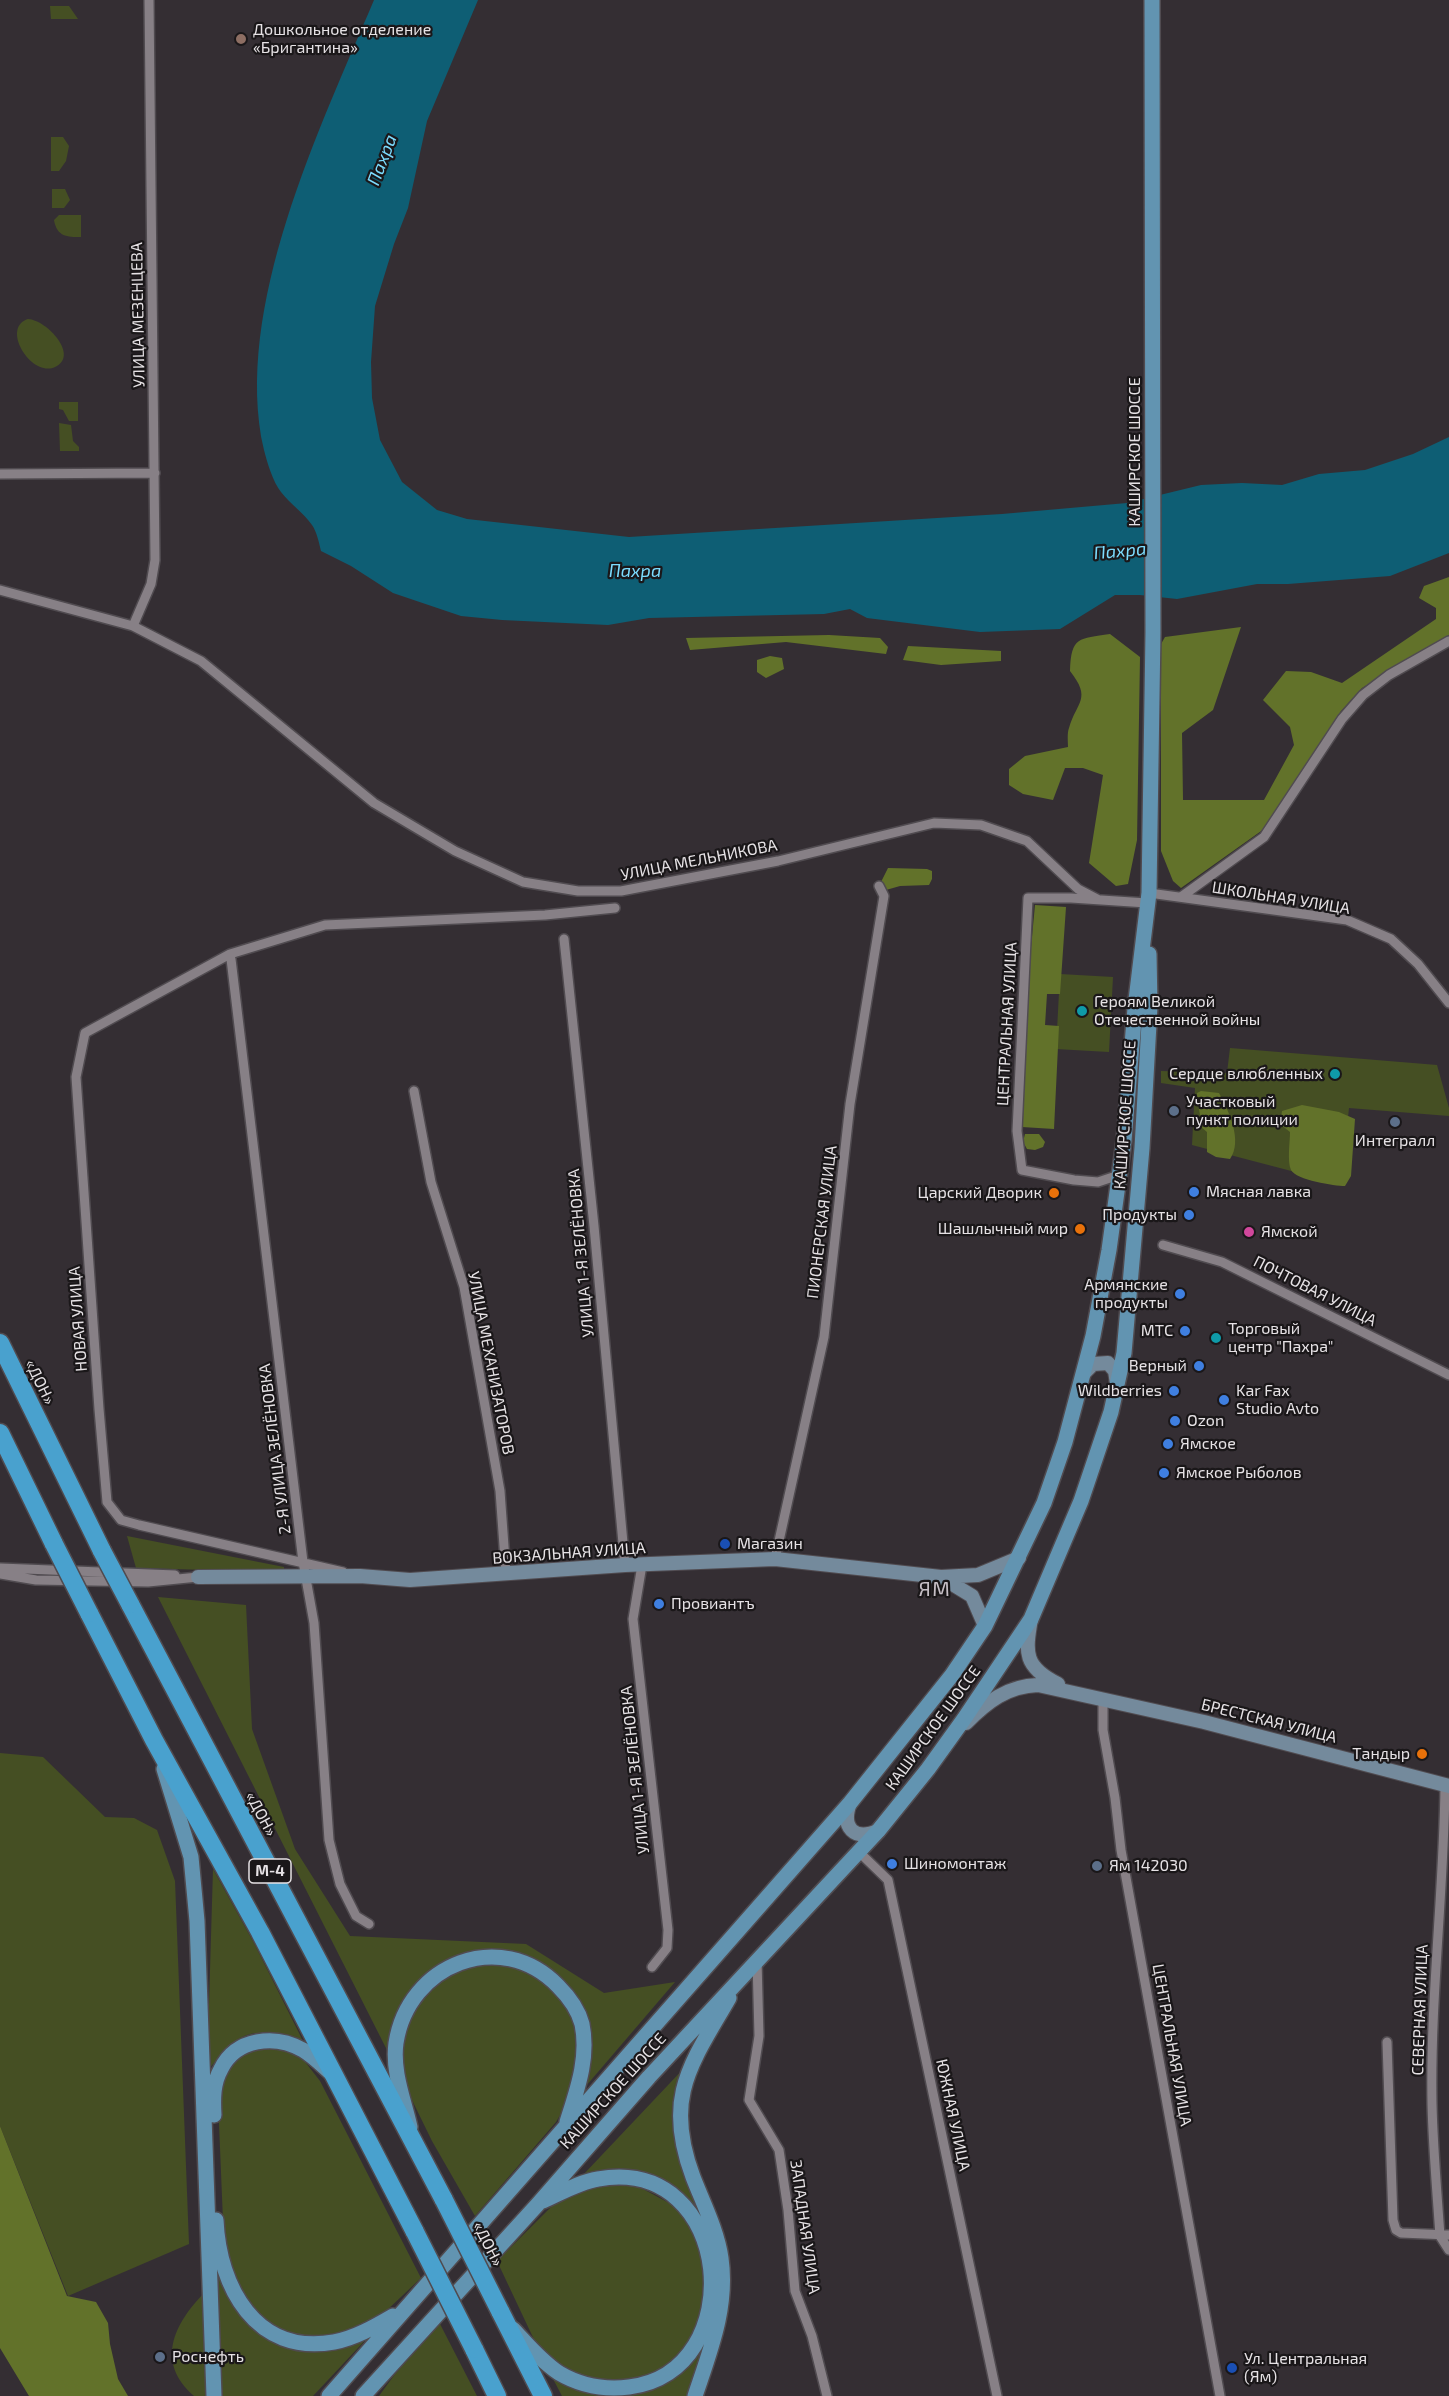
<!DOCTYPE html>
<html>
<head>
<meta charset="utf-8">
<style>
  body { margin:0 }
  canvas { display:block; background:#342e33 }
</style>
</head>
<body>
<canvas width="1449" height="2396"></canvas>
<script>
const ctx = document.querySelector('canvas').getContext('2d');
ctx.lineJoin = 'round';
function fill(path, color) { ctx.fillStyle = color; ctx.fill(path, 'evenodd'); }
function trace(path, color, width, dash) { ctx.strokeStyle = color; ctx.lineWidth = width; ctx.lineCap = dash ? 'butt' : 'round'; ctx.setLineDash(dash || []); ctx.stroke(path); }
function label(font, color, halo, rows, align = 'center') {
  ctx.font = font + ' "Exo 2",sans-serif'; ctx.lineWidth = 4.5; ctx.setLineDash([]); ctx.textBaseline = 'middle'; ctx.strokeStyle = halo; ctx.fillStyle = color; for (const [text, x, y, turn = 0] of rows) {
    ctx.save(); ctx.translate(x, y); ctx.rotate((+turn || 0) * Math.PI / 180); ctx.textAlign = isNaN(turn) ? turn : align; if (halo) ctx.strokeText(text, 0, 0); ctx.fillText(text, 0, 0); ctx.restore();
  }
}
fill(new Path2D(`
  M50 6H69L78 19H51Z
  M51 137H63L69 146 66 161 59 171H51Z
  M52 189H65L70 200 64 208H52Z
  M59 215H81V237C67 237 57 237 54 220Z
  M28 319C47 320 80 356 55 367 32 378 0 328 28 319Z
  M59 402H78V421H69L63 410 59 409Z
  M59 423 71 425 73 441 79 447V451H60Z
  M1060 974 1113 977 1109 1052 1056 1049Z
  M1230 1048 1437 1065 1449 1108V1116L1349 1108 1341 1184 1192 1145 1195 1088 1161 1083V1071L1227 1073Z
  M127 1536 284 1567V1572L136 1568Z
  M158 1597 246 1605 252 1729 295 1849 350 1936 526 1944 604 1993 675 1982 586 2086 588 2049 551 1972 456 1957 438 1965 424 1977 389 2054Z
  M0 1753 43 1757 105 1817 134 1818 157 1830 175 1881 189 2244 68 2296 0 2126Z
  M213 1869 254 1943 303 2041C251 2026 240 2029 207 2072Z
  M500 1962 543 1979 572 2010 579 2040 570 2098 556 2122 475 2216 432 2141 411 2098 404 2078 400 2049 413 2006 456 1968Z
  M259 2044 299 2054 320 2081 421 2278 384 2313 366 2325 335 2337 291 2335 267 2324 238 2292 224 2245 218 2099 220 2085 237 2056Z
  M687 2065 677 2090 700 2214C662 2171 638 2171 583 2175Z
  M630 2182 684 2211 703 2256 706 2300 696 2333 669 2366 640 2379 593 2382 553 2363 538 2348 497 2261 554 2204 583 2187Z
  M216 2267C234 2316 245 2320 288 2347L372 2333 313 2396H219Z
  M204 2293 208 2396H194C155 2362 174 2324 204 2293Z
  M440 2324 477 2396H379L395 2374Z
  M710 2335 689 2396H562L551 2375 637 2392C673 2382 689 2365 710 2335Z`), '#454f23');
fill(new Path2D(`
  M1449 577V635L1362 688 1341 711 1264 829 1181 888 1173 881 1161 851V644L1165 637 1241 627 1213 710 1182 733 1183 800H1264L1294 745 1290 727 1263 700 1286 671 1311 672 1342 683 1436 619V608L1419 598 1424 586Z
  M1110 634 1140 657 1137 840 1128 884 1116 886 1089 863 1103 775 1083 768H1065L1053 800 1023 794 1009 785V769L1025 756 1068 747C1068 741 1067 733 1069 728 1077 701 1092 699 1070 671 1071 636 1079 639 1110 634Z
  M829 635 880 638 888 647 886 654 786 642 690 650 686 638Z
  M908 646 1001 651V661L941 665 903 660Z
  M770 656 782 658 784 669 766 678 757 672V660Z
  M888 868 927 869 932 871V879L929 885 900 886 886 890 881 882Z
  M1035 905 1066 907 1060 994H1047L1045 1025 1059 1026 1054 1129 1022 1127 1029 968Z
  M1201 1091 1219 1093C1229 1111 1243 1141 1230 1159L1216 1157 1207 1152V1132L1201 1127C1201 1115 1197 1104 1197 1093Z
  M1302 1105 1339 1112 1355 1119 1351 1176 1345 1186C1335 1186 1296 1180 1291 1170 1287 1161 1290 1142 1290 1132L1280 1124 1282 1111Z
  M1025 1134H1039L1045 1142 1043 1147 1035 1150 1027 1149 1023 1142Z
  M0 2126 67 2296 96 2302 108 2323 110 2344 118 2379 128 2396H29L0 2348Z`), '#62722a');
fill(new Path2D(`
  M374 0H478L427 121 408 208 394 244 375 306 371 362 372 398 380 440 402 482 437 510 467 519 629 537 1002 514 1127 503 1201 485 1242 483 1282 485 1319 474 1365 470 1413 454 1449 437V553L1390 576 1288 584H1257L1177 599 1140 595H1115L1060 629 980 632 867 618 850 609 824 614 649 618 608 625 502 620 461 616 393 593 351 566 321 551C319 543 317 532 312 525 304 513 290 504 281 492 273 482 267 462 264 450 232 309 320 128 374 0Z`), '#0e5e74');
const street = new Path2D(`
  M0 474 155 473
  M0 590 133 626 201 661 374 803 455 851 523 882 578 891H621L778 861 934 823 981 825 1027 841 1078 889 1099 900
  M133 626 151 584 155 560 149 0
  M1149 893 1347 920 1391 939 1418 964 1449 1003
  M1181 897 1264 837 1342 719 1363 695 1389 675 1449 641
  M564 939 594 1226 625 1565
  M231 959 303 1562 314 1623 329 1840 340 1884 356 1916 369 1924
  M414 1091 431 1182 464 1287 500 1491 506 1574
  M1119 1175 1098 1182 1074 1180 1022 1170 1017 1131 1028 898H1071L1147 903
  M1163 1245 1222 1262 1449 1375
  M775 1559 824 1337 850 1104 884 896 879 886
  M642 1565 633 1619 668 1930 667 1948 652 1967
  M0 1568 175 1575
  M343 1572 139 1525 121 1520 107 1502 99 1409 76 1077 85 1033 230 954 325 925 545 915 615 908
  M0 1574 36 1580 148 1582 198 1577
  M1103 1698V1730L1115 1798 1121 1850 1220 2396
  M1445 1785C1444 1891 1430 1998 1432 2104 1433 2148 1437 2192 1440 2236L1449 2250
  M859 1852 888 1880 997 2396
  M757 1960 759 2036 749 2100 779 2150 788 2210 795 2291 812 2336 827 2396
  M1387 2042 1393 2220 1396 2230 1401 2233 1449 2235`);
const secondary = new Path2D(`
  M1083 1374 1093 1364 1108 1363 1115 1371 1117 1384
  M198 1577 360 1576 410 1580 625 1565 775 1559 941 1577 978 1575 1019 1558
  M941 1577 972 1596 985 1626
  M1031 1619C1025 1653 1024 1667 1058 1684
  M966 1723C987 1702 1007 1686 1038 1685L1204 1722 1449 1786
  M850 1803C841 1828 854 1841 878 1831`);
const primary = new Path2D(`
  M164 1769 191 1857 197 1921 214 2396
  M214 2115C213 2099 213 2083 221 2069 236 2038 275 2034 303 2050 313 2056 323 2066 332 2074
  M410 2127C404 2100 392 2071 396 2043 408 1964 501 1927 558 1986 569 1997 578 2009 582 2024 589 2058 577 2090 567 2122
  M216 2220C219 2287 256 2356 334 2342 355 2338 374 2327 393 2316
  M513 2329C527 2344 541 2361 559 2373 581 2386 604 2390 629 2387 751 2373 735 2155 598 2179 579 2182 561 2193 543 2201
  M329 2396 850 1803 952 1675 985 1626 1044 1503 1065 1442 1093 1336 1109 1250 1124 1141 1135 1008 1149 893 1153 632 1152 0
  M363 2396 538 2204 649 2077 878 1831 928 1769 964 1719 1031 1619 1081 1501 1111 1412 1124 1353 1142 1148 1150 1006 1149 954
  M695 2396C710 2351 728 2307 721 2258 717 2230 703 2203 693 2177 663 2097 691 2064 729 1998`);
const highway = new Path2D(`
  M0 1343 102 1551
  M0 1433 54 1544
  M130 1604 444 2200
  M89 1613 154 1740 260 1932 415 2232
  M500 2311 543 2396
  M474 2349 497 2396`);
trace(street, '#504b50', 12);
trace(secondary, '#504b50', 16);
trace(primary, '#504b50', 18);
trace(highway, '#504b50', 21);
trace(street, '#878086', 9);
trace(secondary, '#748a9c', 14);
trace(primary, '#6294b1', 15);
trace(highway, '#49a1ce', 18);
const highwayBridge = new Path2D(`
  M54 1544 89 1613
  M102 1551 130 1604
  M444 2200 500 2311
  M415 2232 474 2349`);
trace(highwayBridge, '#504b50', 21, []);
trace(highwayBridge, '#49a1ce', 18);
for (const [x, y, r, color] of [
  [241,39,6,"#8d6e63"],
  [1082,1011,6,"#0f9aa8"],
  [1335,1074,6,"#0f9aa8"],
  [1174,1111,6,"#5c6f8a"],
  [1395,1122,6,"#5c6f8a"],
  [1194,1192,6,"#3f7fe0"],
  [1054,1193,6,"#e8710a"],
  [1189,1215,6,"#3f7fe0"],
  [1080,1229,6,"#e8710a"],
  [1249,1232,6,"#d1479c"],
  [1180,1294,6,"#3f7fe0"],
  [1185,1331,6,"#3f7fe0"],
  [1216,1338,6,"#0f9aa8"],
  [1199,1366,6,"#3f7fe0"],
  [1174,1391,6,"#3f7fe0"],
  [1224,1400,6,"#3f7fe0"],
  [1175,1421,6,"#3f7fe0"],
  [1168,1444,6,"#3f7fe0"],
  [1164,1473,6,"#3f7fe0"],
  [725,1544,6,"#1a4fb4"],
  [659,1604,6,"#3f7fe0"],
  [1422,1754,6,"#e8710a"],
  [892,1864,6,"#3f7fe0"],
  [1097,1866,6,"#5c6f8a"],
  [160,2357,6,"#5c6f8a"],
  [1232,2368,6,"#1a4fb4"]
]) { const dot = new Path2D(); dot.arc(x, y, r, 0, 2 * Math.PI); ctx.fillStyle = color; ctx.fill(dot); trace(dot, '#1a1719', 2); }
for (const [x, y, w] of [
  [270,1871,42]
]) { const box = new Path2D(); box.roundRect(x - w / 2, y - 12, w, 24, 4.5); ctx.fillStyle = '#1a1719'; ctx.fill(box); trace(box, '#e6e2e5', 1.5); }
label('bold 15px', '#e6e2e5', null, [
  ["М-4",270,1871]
]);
label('16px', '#e6e2e5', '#1a1719', [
  ["Дошкольное отделение",253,30],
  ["«Бригантина»",253,48],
  ["Героям Великой",1094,1002],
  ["Отечественной войны",1094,1020],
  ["Сердце влюбленных",1323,1074,"right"],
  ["Участковый",1186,1102],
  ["пункт полиции",1186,1120],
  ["Интегралл",1395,1141,"center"],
  ["Мясная лавка",1206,1192],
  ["Царский Дворик",1042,1193,"right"],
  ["Продукты",1177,1215,"right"],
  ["Шашлычный мир",1068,1229,"right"],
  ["Ямской",1261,1232],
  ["Армянские",1168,1285,"right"],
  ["продукты",1168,1303,"right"],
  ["Торговый",1228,1329],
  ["центр \"Пахра\"",1228,1347],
  ["МТС",1173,1331,"right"],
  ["Верный",1187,1366,"right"],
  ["Wildberries",1162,1391,"right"],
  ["Kar Fax",1236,1391],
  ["Studio Avto",1236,1409],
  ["Ozon",1187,1421],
  ["Ямское",1180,1444],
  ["Ямское Рыболов",1176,1473],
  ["Магазин",737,1544],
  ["Провиантъ",671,1604],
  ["Тандыр",1410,1754,"right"],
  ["Шиномонтаж",904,1864],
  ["Ям 142030",1109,1866],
  ["Роснефть",172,2357],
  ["Ул. Центральная",1244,2359],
  ["(Ям)",1244,2377]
], 'left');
label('16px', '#e6e2e5', '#1a1719', [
  ["УЛИЦА МЕЗЕНЦЕВА",138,315,-91],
  ["КАШИРСКОЕ ШОССЕ",1135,452,-90],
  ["УЛИЦА МЕЛЬНИКОВА",699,860,-11],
  ["ШКОЛЬНАЯ УЛИЦА",1281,898,9],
  ["ЦЕНТРАЛЬНАЯ УЛИЦА",1007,1024,-87],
  ["КАШИРСКОЕ ШОССЕ",1125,1115,-86],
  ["ПИОНЕРСКАЯ УЛИЦА",822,1222,-83],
  ["УЛИЦА 1-Я ЗЕЛЁНОВКА",581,1253,-95],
  ["ПОЧТОВАЯ УЛИЦА",1315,1291,27],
  ["НОВАЯ УЛИЦА",78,1319,-94],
  ["УЛИЦА МЕХАНИЗАТОРОВ",491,1363,79],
  ["«ДОН»",40,1382,64],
  ["2-Я УЛИЦА ЗЕЛЁНОВКА",275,1449,-97],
  ["ВОКЗАЛЬНАЯ УЛИЦА",569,1553,-4],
  ["БРЕСТСКАЯ УЛИЦА",1269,1721,14],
  ["КАШИРСКОЕ ШОССЕ",933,1728,-54],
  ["УЛИЦА 1-Я ЗЕЛЁНОВКА",635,1770,-96],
  ["«ДОН»",261,1814,62],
  ["СЕВЕРНАЯ УЛИЦА",1420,2010,-88],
  ["ЦЕНТРАЛЬНАЯ УЛИЦА",1172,2045,80],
  ["КАШИРСКОЕ ШОССЕ",613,2091,-48],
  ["ЮЖНАЯ УЛИЦА",953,2115,78],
  ["ЗАПАДНАЯ УЛИЦА",805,2227,82],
  ["«ДОН»",488,2244,63]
]);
label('italic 18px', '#7cdcfe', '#1a1719', [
  ["Пахра",382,160,-69],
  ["Пахра",1120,551,-5],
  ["Пахра",635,571]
]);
ctx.letterSpacing = '1.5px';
label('20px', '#c6bfc6', '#1a1719', [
  ["ЯМ",935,1589]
]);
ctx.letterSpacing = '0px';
</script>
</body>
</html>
